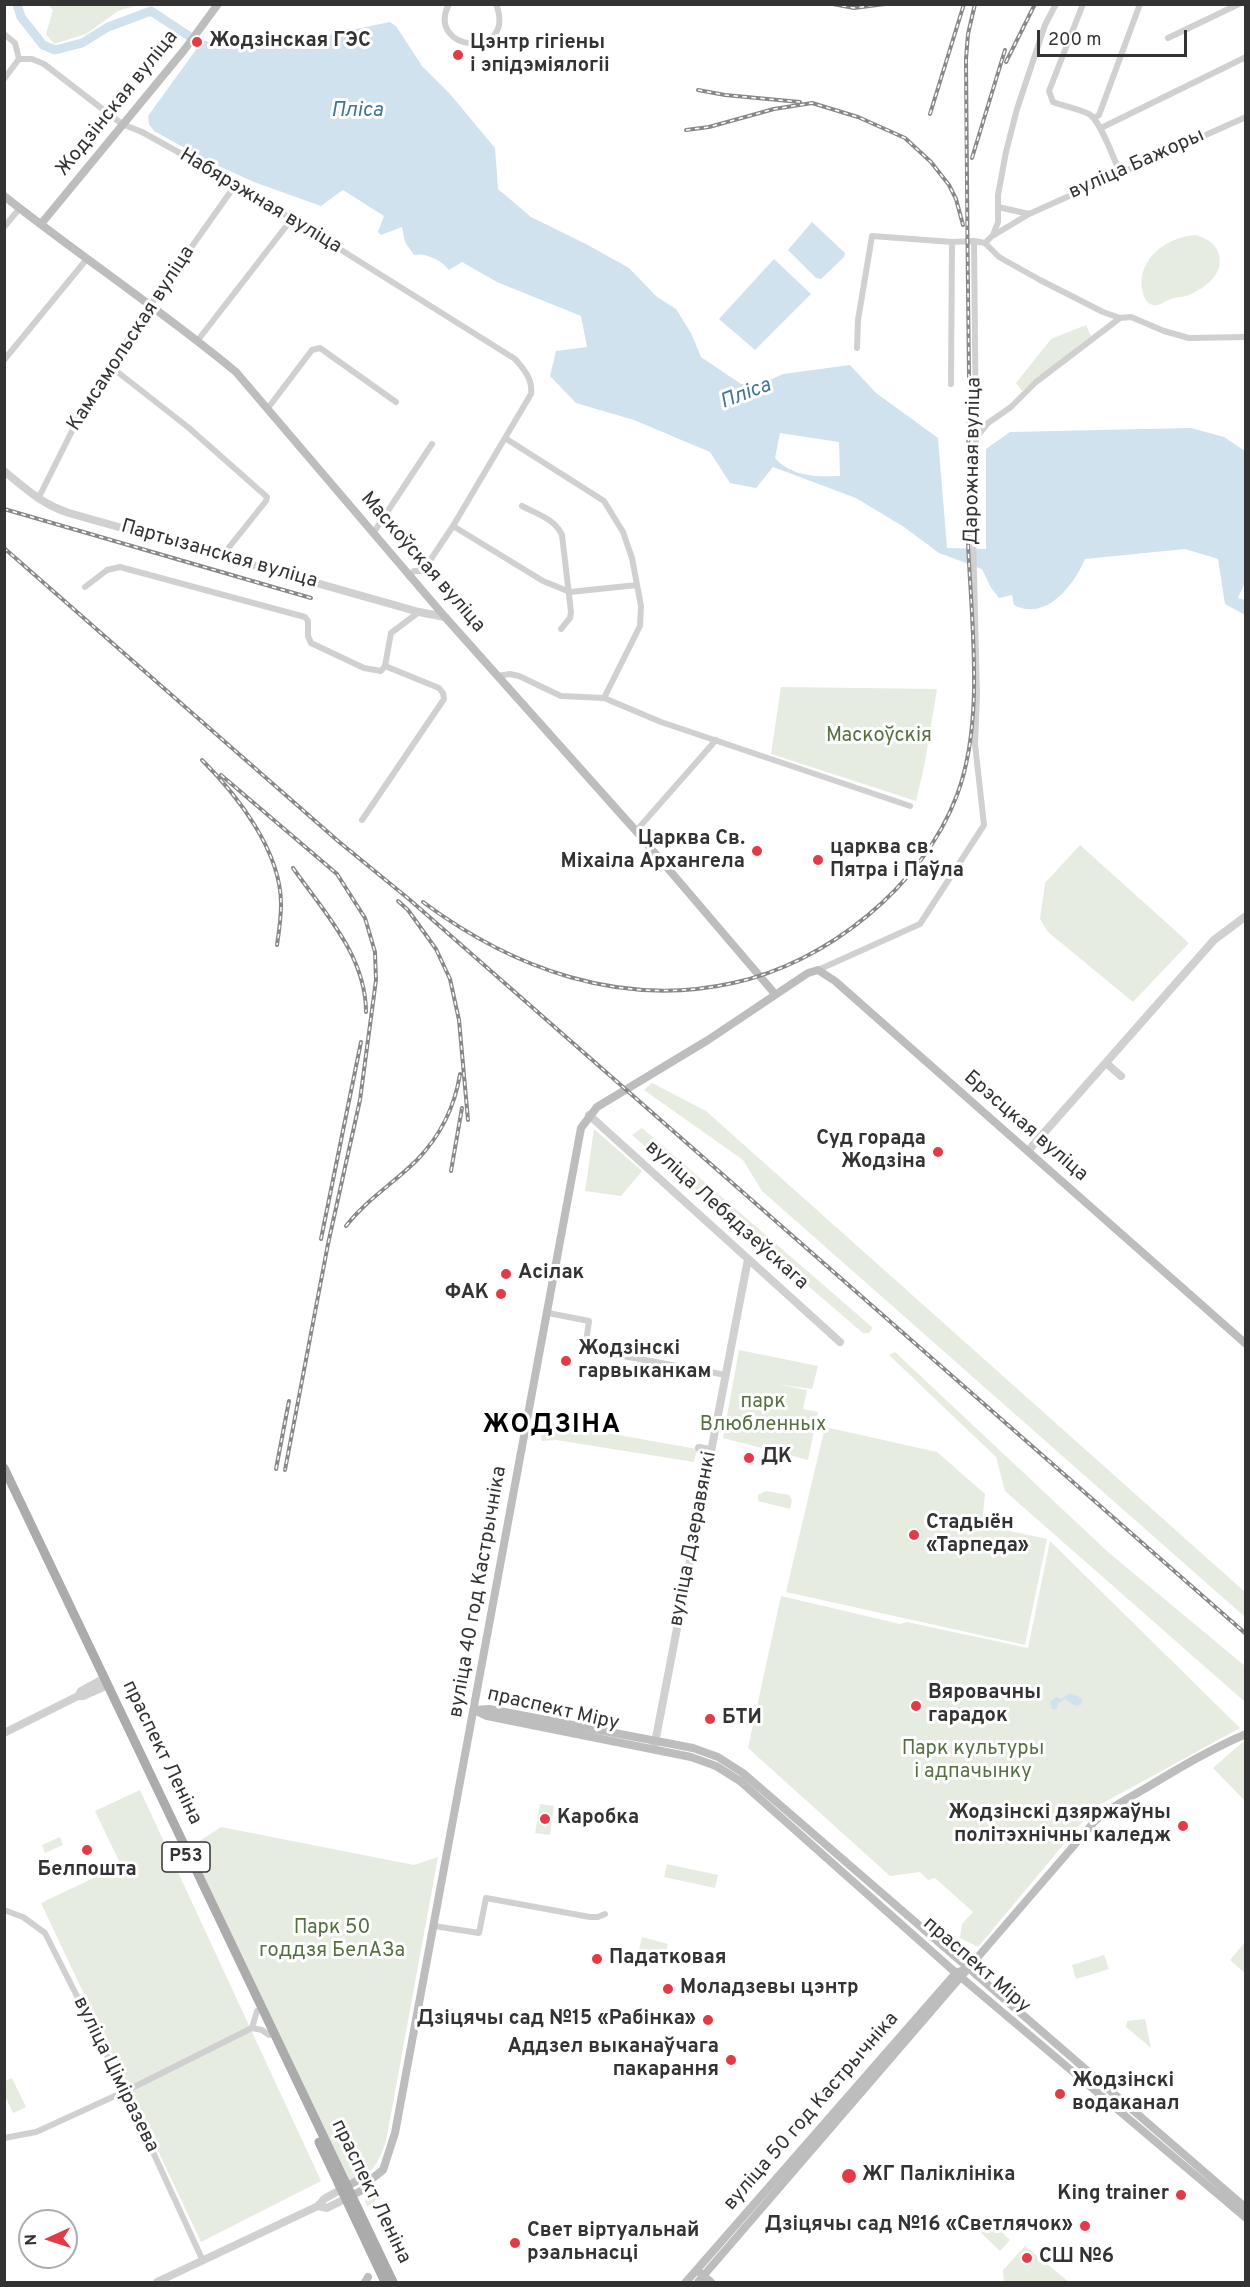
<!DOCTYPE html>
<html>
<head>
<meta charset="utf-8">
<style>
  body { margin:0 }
  #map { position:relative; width:1250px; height:2287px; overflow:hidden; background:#fff; font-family:Overpass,sans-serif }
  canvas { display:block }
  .frame { position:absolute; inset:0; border:6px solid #333; pointer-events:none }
  .north { position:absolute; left:18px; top:2209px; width:60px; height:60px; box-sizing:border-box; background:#fff; border:2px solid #adadad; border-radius:50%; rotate:267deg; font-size:16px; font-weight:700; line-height:24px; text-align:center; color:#333 }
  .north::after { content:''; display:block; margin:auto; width:21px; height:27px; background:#e63946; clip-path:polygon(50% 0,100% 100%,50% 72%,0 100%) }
  .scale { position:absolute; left:1037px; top:30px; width:150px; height:27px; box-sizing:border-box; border:3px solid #333; border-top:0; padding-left:8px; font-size:18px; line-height:21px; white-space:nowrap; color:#333; -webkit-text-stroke:4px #fff; paint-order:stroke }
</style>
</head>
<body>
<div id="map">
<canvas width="1250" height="2287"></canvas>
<div class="frame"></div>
<div class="north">N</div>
<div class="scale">200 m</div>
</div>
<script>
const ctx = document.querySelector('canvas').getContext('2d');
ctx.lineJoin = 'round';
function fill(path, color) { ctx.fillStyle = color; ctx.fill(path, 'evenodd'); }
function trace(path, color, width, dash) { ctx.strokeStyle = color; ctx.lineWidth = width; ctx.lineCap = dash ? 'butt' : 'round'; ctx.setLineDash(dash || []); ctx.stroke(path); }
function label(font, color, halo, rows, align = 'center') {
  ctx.font = font + ' Overpass,sans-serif'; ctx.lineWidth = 6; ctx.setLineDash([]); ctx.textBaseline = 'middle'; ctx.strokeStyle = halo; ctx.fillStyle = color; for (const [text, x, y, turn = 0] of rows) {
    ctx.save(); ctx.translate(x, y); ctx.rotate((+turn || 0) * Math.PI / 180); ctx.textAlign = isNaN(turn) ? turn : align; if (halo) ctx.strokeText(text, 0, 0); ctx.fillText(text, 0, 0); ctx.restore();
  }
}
fill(new Path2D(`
  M48 5H138L118 11 86 34 54 44 46 34 53 10Z
  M1196 235C1206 238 1217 244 1219 255 1224 274 1205 288 1189 295 1184 297 1177 297 1171 299 1164 301 1158 308 1150 304 1145 301 1143 294 1142 289 1137 258 1169 236 1196 235Z
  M1086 325 1091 336 1022 391 1016 383 1051 339Z
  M781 687 937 689 924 767 916 801 771 754Z
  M1080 845 1189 943 1133 1002 1048 932 1040 919 1045 883Z
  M652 1083 706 1111 1245 1592V1617L762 1191 743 1160 644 1090Z
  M642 1128 850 1308 873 1328 869 1333H863L632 1135Z
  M594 1129 642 1171 621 1196 585 1191Z
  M739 1350 818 1366 812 1389 777 1384 807 1390 803 1409 818 1412 808 1460 723 1438Z
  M895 1352 1108 1552 1245 1666V1702L1005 1491 996 1457 889 1355Z
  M545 1422 697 1449 694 1462 556 1440 542 1441 540 1429Z
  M825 1427 937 1452 985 1494 982 1525 1047 1539 1025 1645 786 1592Z
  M766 1491 789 1495 792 1500 790 1509 758 1501V1495Z
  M1050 1541 1240 1728 1094 1808 978 1947 960 1938 962 1924 973 1912 935 1878 928 1880 920 1872 890 1876 748 1748 781 1596 900 1624 907 1622 1028 1648Z
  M1245 1740V1801L1213 1768Z
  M140 1790 321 2181 201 2242 41 1903 121 1865 95 1811Z
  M540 1804 554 1806 550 1835 535 1833Z
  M221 1827 414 1865 438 1857 386 2141C380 2160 372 2178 349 2180L187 1849Z
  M60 1837 63 1845 45 1853 42 1845Z
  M667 1864 718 1875 715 1888 664 1877Z
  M642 1937 668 1944 665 1956 639 1950Z
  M1245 1942V1973L1230 1960Z
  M1104 1955 1109 1969 1076 1979 1072 1965Z
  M1145 2019 1151 2048 1126 2027 1127 2021Z
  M12 2078 26 2107 13 2113 5 2096V2081Z
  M370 2187 375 2190 378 2196 374 2203 367 2206 365 2201Z
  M991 2222 1010 2240 1000 2251 981 2233Z
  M1025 2246 1069 2282H1004L1003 2270Z`), '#e6ecdf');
fill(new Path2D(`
  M390 22 396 26 422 66 450 94 495 148 498 189 531 217 586 244 629 268 657 297 676 309 691 333 701 357 741 384 759 385 783 374 850 365 876 393 938 438 947 548 986 549V449L1010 432 1191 428 1224 437 1245 451V582L1238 598 1245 600V615L1225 604 1218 559 1185 549 1085 559C1074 585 1046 622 1014 605L1012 595 999 598 991 588 982 569 939 553 904 527 856 498 773 467 756 488 730 483 710 452 634 420 576 403 550 376 556 351 587 347 581 316 497 282 462 262 449 270C443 261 425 252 414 255L405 242 402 227 381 235 378 232 384 216 343 190 321 206 254 182 212 163 154 131 149 124 148 116 203 40 227 48 321 41 332 34ZM780 433 839 442 840 476C817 477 792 477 775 458Z
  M812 222 845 253 844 257 821 279 816 278 788 250Z
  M774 259 811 294 755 350 719 319Z
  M1070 1693 1078 1696 1082 1700 1081 1705 1075 1706 1065 1699 1060 1702 1056 1709H1052L1050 1702 1056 1697 1061 1699Z`), '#cfe2ee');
trace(new Path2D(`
  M17 4 21 17 43 45 55 50 82 43 108 27 151 11 210 50`), '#cfe2ee', 9);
trace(new Path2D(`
  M449 4C424 52 518 61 496 4
  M1083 4 1049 91 1053 102C1064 106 1078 109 1089 114 1100 120 1114 159 1120 173
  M4 34 15 43 19 59H32L44 64 122 124 142 132 236 184 515 359C524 369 533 380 531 394L453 526 423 571H414L409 577
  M1168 38 1239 4
  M4 79 19 59
  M1094 118 1099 115 1140 4
  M1101 128 1246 57
  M998 207 1029 214
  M4 227 20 208
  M994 235 1029 214 1246 117
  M985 243 999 257 1040 280 1103 312 1120 318 1131 317 1164 331 1189 338 1246 337
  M198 340 291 220
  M857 348 858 320 872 236 952 242 974 241
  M4 360 86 260
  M110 366 189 428 267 497 266 501 222 556
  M951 384 952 242
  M268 408 312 350 320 348 396 402
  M505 438 604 501 623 532 632 558 641 606 640 626 604 698
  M976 438 988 423 1011 407 1036 382 1120 318
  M38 499 87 401 154 300 236 184
  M522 506C537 514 555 519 562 535L571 612 570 618 561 629
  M453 526 543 581 570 592 637 585
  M374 532 432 444
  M85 587 107 570 120 567 305 617 308 621V636L311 643 364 668 381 671 385 666
  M498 676 510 674 519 676 561 696 604 698 661 722 910 806
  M362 820 444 699 443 693 439 688 385 666 391 633 419 612
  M636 831 716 740
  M818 970 920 924 984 825 975 744 977 695 973 534 976 439 974 241 985 243 993 235 998 222V195L1006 152 1017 109 1045 25 1056 4
  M548 1313 589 1321 585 1349 726 1375
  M4 1910 23 1917 45 1933 125 2091 203 2261
  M434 1926 479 1933 486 1898 590 1917H598L605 1914
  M252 2028 262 2030 269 2035
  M4 2138 36 2132 128 2090 252 2028 257 2011`), '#d0d0d0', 6);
trace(new Path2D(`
  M4 471C27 490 42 504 69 513L419 612 445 617
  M1106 1063 1121 1076
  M589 1115 840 1342
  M1028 1151 1214 940 1246 916
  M699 1448 710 1450
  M78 1696 81 1691 105 1678
  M4 1733 78 1696H83L108 1685
  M654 1748 748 1259
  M318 2206 327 2208 345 2199
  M157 2282 318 2206 324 2199 340 2190`), '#d0d0d0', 8);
trace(new Path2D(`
  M4 196C80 256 161 310 236 372L445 617 636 831 775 994
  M41 224 185 49 218 4
  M474 1710 487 1716 691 1757 716 1766 740 1781 956 1973 1246 2218
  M476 1710 489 1709 693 1748 718 1757 743 1773 1246 2208
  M342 2189 362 2178 369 2181
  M346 2198 367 2188 369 2181 383 2170 395 2133 581 1128 597 1107 708 1040 796 981 808 973 818 970 835 981 1246 1344
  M699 2272 711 2282
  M365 2282 368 2277
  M686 2282 956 1973 961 1971
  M698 2282 1095 1821C1110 1807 1129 1798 1146 1788 1179 1768 1211 1749 1246 1734`), '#bdbdbd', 8);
trace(new Path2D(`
  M4 1468 393 2282
  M319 2142 385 2282`), '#ababab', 9);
const rail = new Path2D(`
  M833 4 854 8 885 4
  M1006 62 1035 4
  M698 90 725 95 800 102
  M930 114 964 4
  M686 130 709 127 774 109 812 103 858 117 905 138 931 162 949 185 956 199 963 225
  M972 158 1005 50
  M4 509 311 598
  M4 548 338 841 410 900 1246 1634
  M202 760C237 795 281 851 281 904 281 918 279 932 277 945
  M221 775 337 874 365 918 375 952 376 980 360 1100 328 1244 285 1470
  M293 868C324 912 366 956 366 1012
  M398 901 408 910 436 949 450 979 459 1020 468 1120
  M423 902C513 969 621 1008 733 983 827 963 923 886 957 795 985 721 971 621 968 542 967 487 969 432 969 377 968 271 966 165 966 59L968 34 975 4
  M451 1171 462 1108
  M346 1226C366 1200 394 1183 417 1160 440 1136 455 1106 460 1074
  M321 1239 361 1042
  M276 1469 289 1401`);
trace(rail, '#888', 4);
trace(rail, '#fff', 1.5, [4.5]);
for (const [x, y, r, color] of [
  [197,42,6,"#e63946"],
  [458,55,6,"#e63946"],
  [757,851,6,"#e63946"],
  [818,860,6,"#e63946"],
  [938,1152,6,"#e63946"],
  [506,1274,6,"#e63946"],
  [501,1294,6,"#e63946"],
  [566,1361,6,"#e63946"],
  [749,1458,6,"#e63946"],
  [914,1535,6,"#e63946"],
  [916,1706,6,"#e63946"],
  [710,1719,6,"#e63946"],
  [545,1819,6,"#e63946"],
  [1183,1826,6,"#e63946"],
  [87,1850,6,"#e63946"],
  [597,1959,6,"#e63946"],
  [668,1989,6,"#e63946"],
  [708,2020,6,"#e63946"],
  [731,2060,6,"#e63946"],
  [1060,2094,6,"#e63946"],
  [849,2176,8,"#e63946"],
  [1181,2195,6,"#e63946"],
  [1085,2226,6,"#e63946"],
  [515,2243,6,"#e63946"],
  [1027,2258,6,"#e63946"]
]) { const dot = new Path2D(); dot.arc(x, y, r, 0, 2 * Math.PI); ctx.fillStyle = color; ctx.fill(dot); trace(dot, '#fff', 2); }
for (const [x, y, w] of [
  [186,1857,48]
]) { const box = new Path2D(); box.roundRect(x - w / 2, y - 15, w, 30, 4.5); ctx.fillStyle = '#fff'; ctx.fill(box); trace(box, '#333', 1.5); }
label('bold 18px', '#333', null, [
  ["Р53",186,1857]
]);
label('bold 20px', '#333', '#fff', [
  ["Жодзінская ГЭС",209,42],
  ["Цэнтр гігіены",470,44],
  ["і эпідэміялогіі",470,67],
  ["Царква Св.",745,840,"right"],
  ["Міхаіла Архангела",745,863,"right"],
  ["царква св.",830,849],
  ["Пятра і Паўла",830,872],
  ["Суд горада",926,1140,"right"],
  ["Жодзіна",926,1163,"right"],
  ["Асілак",518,1274],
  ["ФАК",489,1294,"right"],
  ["Жодзінскі",578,1350],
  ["гарвыканкам",578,1373],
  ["ДК",761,1458],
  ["Стадыён",926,1524],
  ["«Тарпеда»",926,1547],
  ["Вяровачны",928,1694],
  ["гарадок",928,1717],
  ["БТИ",722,1719],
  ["Жодзінскі дзяржаўны",1171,1814,"right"],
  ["політэхнічны каледж",1171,1837,"right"],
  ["Каробка",557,1819],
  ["Белпошта",87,1871,"center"],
  ["Падатковая",609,1959],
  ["Моладзевы цэнтр",680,1989],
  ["Дзіцячы сад №15 «Рабінка»",696,2020,"right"],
  ["Аддзел выканаўчага",719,2048,"right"],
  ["пакарання",719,2071,"right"],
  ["Жодзінскі",1072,2082],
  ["водаканал",1072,2105],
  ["ЖГ Паліклініка",862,2176],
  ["King trainer",1169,2195,"right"],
  ["Дзіцячы сад №16 «Светлячок»",1073,2226,"right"],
  ["Свет віртуальнай",527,2232],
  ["рэальнасці",527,2255],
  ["СШ №6",1039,2258]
], 'left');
label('20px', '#333', '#fff', [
  ["Жодзінская вуліца",118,104,-51],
  ["вуліца Бажоры",1137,165,-24],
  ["Набярэжная вуліца",260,202,31],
  ["Камсамольская вуліца",132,339,-57],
  ["Дарожная вуліца",974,461,-89],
  ["Партызанская вуліца",219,555,16],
  ["Маскоўская вуліца",422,563,49],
  ["Брэсцкая вуліца",1025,1127,41],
  ["вуліца Лебядзеўскага",726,1216,42],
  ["вуліца Дзеравянкі",694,1539,-79],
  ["вуліца 40 год Кастрычніка",479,1592,-80],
  ["праспект Міру",553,1710,13],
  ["праспект Леніна",161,1753,64],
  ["праспект Міру",976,1966,41],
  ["вуліца Ціміразева",115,2075,64],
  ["вуліца 50 год Кастрычніка",812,2112,-49],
  ["праспект Леніна",370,2192,64]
]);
label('20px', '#56703f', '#fff', [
  ["Маскоўскія",879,737],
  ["парк",763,1403],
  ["Влюбленных",763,1426],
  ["Парк культуры",973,1750],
  ["і адпачынку",973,1773],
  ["Парк 50",332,1929],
  ["годдзя БелАЗа",332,1952]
]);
label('italic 21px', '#3f7597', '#fff', [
  ["Пліса",357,112],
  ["Пліса",746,395,-21]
]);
ctx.letterSpacing = '1.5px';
label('bold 26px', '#000', '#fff', [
  ["ЖОДЗІНА",552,1427]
]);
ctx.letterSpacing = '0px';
</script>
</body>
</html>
